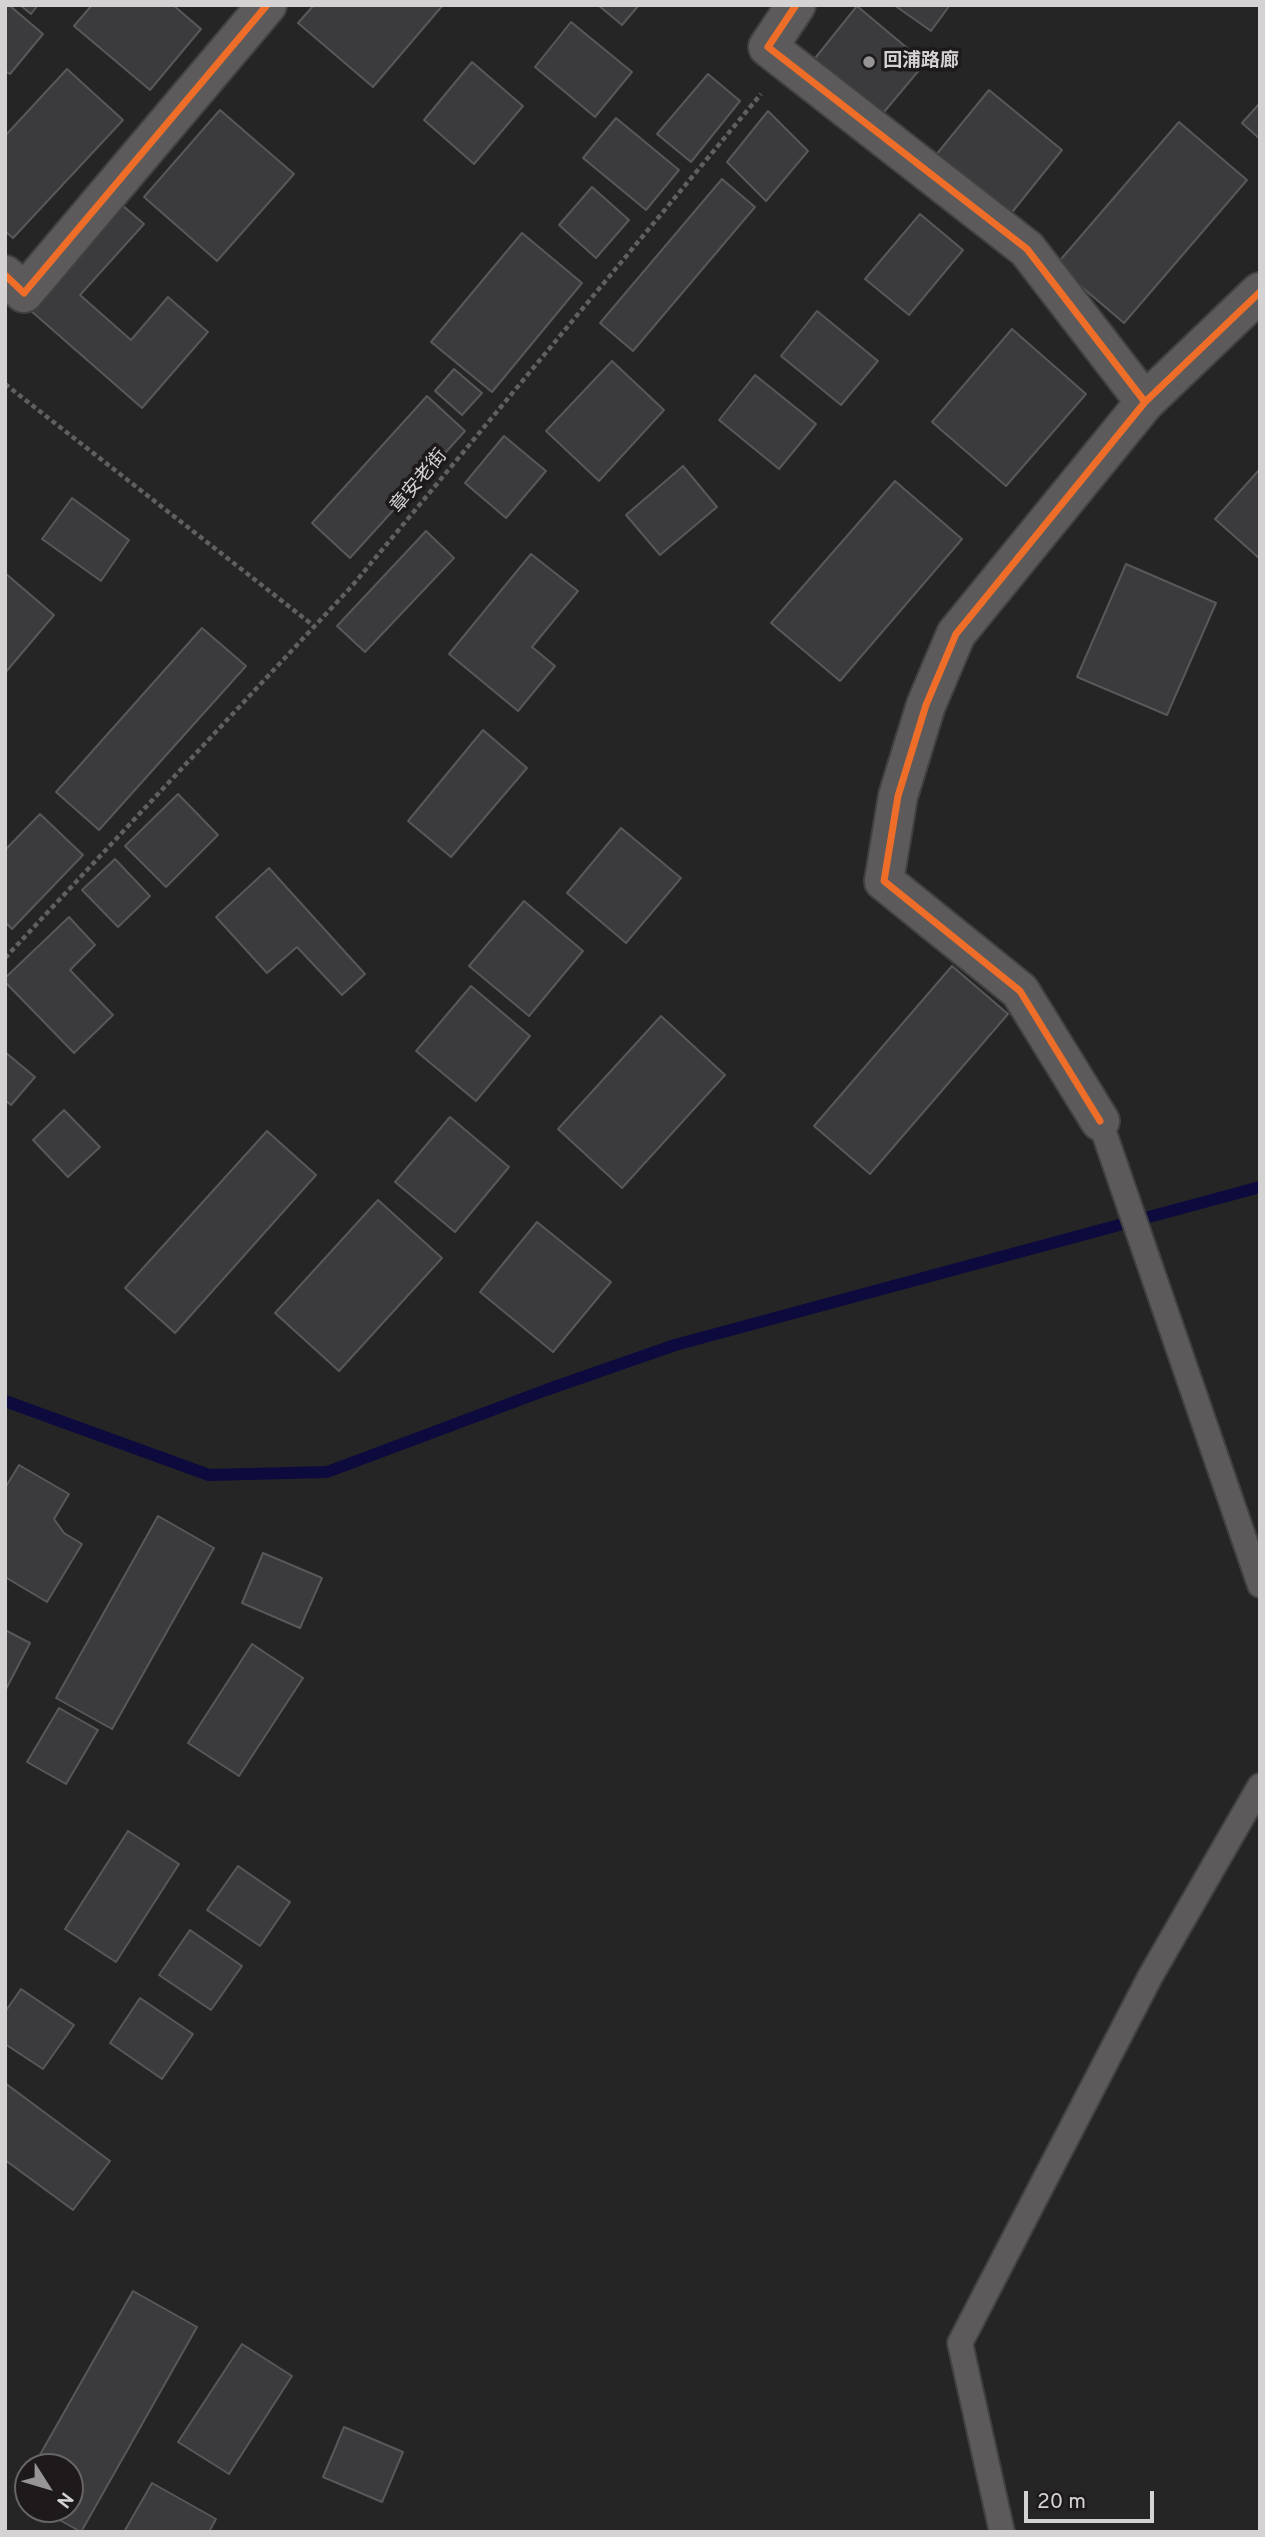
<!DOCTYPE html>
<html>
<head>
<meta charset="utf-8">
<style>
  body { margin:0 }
  #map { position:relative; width:1265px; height:2537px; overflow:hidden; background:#262526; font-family:Overpass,sans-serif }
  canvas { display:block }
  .frame { position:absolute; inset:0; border:7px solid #d4d2d3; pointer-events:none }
  .north { position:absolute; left:14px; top:2453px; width:70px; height:70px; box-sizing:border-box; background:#1e1a1c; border:2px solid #676465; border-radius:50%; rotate:127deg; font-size:19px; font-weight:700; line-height:28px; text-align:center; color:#d4d2d3 }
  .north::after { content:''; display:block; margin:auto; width:24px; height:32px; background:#979596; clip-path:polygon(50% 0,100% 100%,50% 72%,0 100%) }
  .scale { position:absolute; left:1024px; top:2491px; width:130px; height:32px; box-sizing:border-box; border:4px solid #d4d2d3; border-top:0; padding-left:9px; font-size:21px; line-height:24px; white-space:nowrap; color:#d4d2d3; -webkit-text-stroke:5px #1e1a1c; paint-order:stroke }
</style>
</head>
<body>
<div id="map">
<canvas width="1265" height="2537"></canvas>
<div class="frame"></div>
<div class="north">N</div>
<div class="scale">20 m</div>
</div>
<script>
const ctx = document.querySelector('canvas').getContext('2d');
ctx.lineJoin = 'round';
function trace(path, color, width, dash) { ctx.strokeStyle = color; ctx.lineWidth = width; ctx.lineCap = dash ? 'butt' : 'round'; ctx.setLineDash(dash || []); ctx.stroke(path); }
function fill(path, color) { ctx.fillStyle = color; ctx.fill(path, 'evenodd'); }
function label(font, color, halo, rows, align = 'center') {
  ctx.font = font + ' Overpass,"Noto Sans SC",sans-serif'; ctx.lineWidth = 7; ctx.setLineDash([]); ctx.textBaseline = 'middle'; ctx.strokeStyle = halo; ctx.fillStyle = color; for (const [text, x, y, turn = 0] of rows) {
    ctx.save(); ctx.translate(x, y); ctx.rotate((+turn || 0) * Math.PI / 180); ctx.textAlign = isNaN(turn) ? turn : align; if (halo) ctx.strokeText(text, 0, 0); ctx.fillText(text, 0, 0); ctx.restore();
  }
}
trace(new Path2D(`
  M5 1401 209 1475 327 1472 546 1390 675 1345 1260 1187`), '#0d0a3e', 12);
const building = new Path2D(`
  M5 5H9L43 34 10 74 5 71Z
  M20 5H38L31 14Z
  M92 5H173L201 29 150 90 74 26Z
  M314 5H443L373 87 298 23Z
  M598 5H639L622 25Z
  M894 5H950L931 31Z
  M857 6 925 63 879 118 812 62Z
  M571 22 632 72 595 117 535 67Z
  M472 62 523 106 474 164 424 120Z
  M67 69 123 120 13 238 5 231V136Z
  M708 74 740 101 691 162 657 134Z
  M989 90 1062 150 1005 221 931 161Z
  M1260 103V139L1242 123Z
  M220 110 294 174 217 261 144 197Z
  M768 111 808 151 766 201 727 162Z
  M616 118 679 170 646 210 583 158Z
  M1179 122 1247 180 1124 323 1056 265Z
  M722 179 755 207 633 351 600 323Z
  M592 187 629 220 596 258 559 225Z
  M122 205 144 224 80 295 131 340 168 297 208 332 142 408 30 310Z
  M920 214 963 250 909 315 865 279Z
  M522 233 582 283 492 392 431 342Z
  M817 311 878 361 841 405 781 356Z
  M1012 329 1086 394 1006 486 932 422Z
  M612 361 664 410 599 481 546 431Z
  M454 369 482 393 462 415 435 391Z
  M755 375 816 424 779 469 719 420Z
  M427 396 465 431 350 558 312 523Z
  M504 436 546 471 506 518 465 483Z
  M683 466 717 507 660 555 626 515Z
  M1260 469V559L1215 519Z
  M895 481 962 539 840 681 771 623Z
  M72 498 129 540 101 581 42 539Z
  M426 531 454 558 365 652 337 626Z
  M531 554 578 591 532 647 555 666 518 711 449 654Z
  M1126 564 1216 603 1167 715 1077 677Z
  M5 573 54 615 5 673Z
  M202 628 246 666 99 830 56 792Z
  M483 730 527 768 451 857 408 821Z
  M178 794 218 835 166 887 125 846Z
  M40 814 83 855 12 929 5 922V850Z
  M621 828 681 878 626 943 567 893Z
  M115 859 150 896 118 927 82 890Z
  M269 868 365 974 342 995 297 947 267 973 216 917Z
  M524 901 583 951 529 1016 469 966Z
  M69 917 95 945 70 970 113 1015 74 1053 5 982V978Z
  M952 966 1008 1014 870 1174 814 1126Z
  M471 986 530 1036 476 1101 416 1051Z
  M661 1016 725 1075 622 1188 558 1129Z
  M5 1052 35 1077 11 1105 5 1100Z
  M64 1110 100 1147 68 1177 33 1140Z
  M450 1117 509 1167 455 1232 395 1182Z
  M267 1131 316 1175 175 1333 125 1288Z
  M378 1200 442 1258 339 1371 275 1313Z
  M537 1222 611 1282 553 1352 480 1292Z
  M19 1465 69 1494 54 1519 64 1533 82 1544 47 1602 5 1577V1488Z
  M158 1516 214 1548 112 1729 56 1698Z
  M263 1553 322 1578 300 1628 242 1603Z
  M5 1630 30 1643 5 1691Z
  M252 1644 303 1678 239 1776 188 1743Z
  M59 1708 98 1730 66 1784 27 1762Z
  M128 1831 179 1864 116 1962 65 1929Z
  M238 1866 290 1902 260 1946 207 1910Z
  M190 1930 242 1966 211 2010 159 1975Z
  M21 1989 74 2025 43 2069 5 2044V2012Z
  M140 1998 193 2034 162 2079 110 2043Z
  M5 2083 110 2161 73 2210 5 2160Z
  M133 2291 197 2327 81 2532 40 2509H70V2467H33Z
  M242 2344 292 2376 229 2474 178 2442Z
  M344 2427 403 2452 382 2502 323 2477Z
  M28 2476V2502L17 2496Z
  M152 2483 216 2519 209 2532H124Z`);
fill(building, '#3b3a3c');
trace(building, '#585759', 2);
const lane = new Path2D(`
  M1100 1121 1260 1585
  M1002 2532 960 2343 1151 1975 1260 1786`);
const street = new Path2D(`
  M796 5 768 47 1027 249 1145 402
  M5 275 24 293 267 5
  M1100 1121 1020 991 884 881 898 796 926 705 956 634 1145 402 1260 292`);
trace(lane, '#424142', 28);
trace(street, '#424142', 42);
trace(new Path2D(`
  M5 384 314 626
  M5 958 352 586 761 94`), '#616061', 4.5, [5, 3.5]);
trace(lane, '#5c5a5b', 24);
trace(street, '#5c5a5b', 38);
trace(new Path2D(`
  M796 5 768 47 1027 249 1145 402
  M5 275 24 293 267 5
  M1100 1121 1020 991 884 881 898 796 926 705 956 634 1145 402 1260 292`), '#ee6e29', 7);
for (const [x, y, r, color] of [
  [869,62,7,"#979596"]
]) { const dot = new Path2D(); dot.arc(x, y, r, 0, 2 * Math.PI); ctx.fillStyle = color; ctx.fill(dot); trace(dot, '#1e1a1c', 2.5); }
label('bold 19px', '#d4d2d3', '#1e1a1c', [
  ["回浦路廊",883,62]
], 'left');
label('19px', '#d4d2d3', '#1e1a1c', [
  ["章安老街",420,482,-50]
]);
</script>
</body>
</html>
